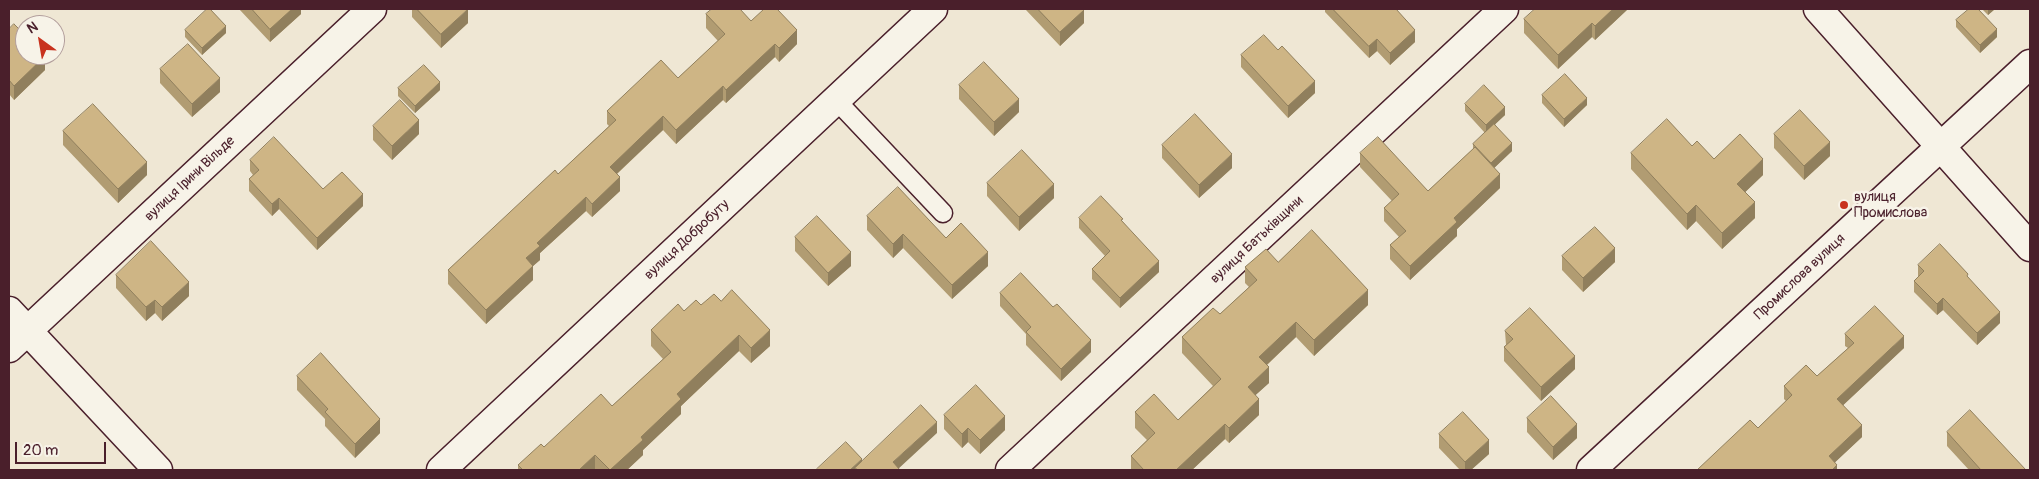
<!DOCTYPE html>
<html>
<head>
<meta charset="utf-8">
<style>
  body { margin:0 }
  #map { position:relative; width:2039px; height:479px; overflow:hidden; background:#efe7d4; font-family:Pangolin,sans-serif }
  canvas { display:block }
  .frame { position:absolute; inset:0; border:10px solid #4a1f2b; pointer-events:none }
  .north { position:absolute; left:15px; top:15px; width:50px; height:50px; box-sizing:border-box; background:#f7f3e8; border:1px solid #b29e9c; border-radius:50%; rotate:328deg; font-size:14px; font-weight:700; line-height:20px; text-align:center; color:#4a1f2b }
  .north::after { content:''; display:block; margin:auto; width:18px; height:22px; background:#c8321e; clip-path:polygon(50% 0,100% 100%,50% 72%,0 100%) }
  .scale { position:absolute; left:15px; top:442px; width:91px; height:22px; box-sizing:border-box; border:2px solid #4a1f2b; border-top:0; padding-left:6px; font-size:15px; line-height:18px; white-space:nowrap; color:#4a1f2b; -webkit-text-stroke:4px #f7f3e8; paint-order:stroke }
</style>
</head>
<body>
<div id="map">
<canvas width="2039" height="479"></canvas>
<div class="frame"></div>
<div class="north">N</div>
<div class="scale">20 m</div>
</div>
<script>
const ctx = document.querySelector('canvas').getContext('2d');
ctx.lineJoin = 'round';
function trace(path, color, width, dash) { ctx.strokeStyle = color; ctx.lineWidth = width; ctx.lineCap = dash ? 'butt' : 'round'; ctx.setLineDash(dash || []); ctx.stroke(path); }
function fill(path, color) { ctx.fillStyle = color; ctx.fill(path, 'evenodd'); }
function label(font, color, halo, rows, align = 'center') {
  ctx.font = font + ' Pangolin,sans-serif'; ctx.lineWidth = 5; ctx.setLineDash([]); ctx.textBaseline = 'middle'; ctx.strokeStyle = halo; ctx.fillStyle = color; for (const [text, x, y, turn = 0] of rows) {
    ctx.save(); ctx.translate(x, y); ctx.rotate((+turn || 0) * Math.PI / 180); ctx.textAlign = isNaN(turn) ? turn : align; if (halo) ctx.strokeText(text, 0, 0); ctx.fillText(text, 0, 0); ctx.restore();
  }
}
const lane = new Path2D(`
  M836 100 943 213`);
const street = new Path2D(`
  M1818 9 2030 247
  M9 348 372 9
  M441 470 933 9
  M1010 470 1504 9
  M1591 470 2030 64`);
const secondary = new Path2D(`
  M9 311 158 470`);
trace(lane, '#4a1f2b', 21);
trace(street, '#4a1f2b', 31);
trace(secondary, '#4a1f2b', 31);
trace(lane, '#f7f3e8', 18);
trace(street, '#f7f3e8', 28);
trace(secondary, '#f7f3e8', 28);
fill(new Path2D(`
  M239 9H301V14L270 42Z
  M412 9H417L468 23 441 48 412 17Z
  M1026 9H1083L1084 23 1060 46 1026 10Z
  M1325 9H1396L1415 42 1390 65 1377 51 1369 58 1325 12Z
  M1628 9 1595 40 1592 37 1558 69 1524 33V19Z
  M1982 9H1995L1988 15Z
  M706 14 751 21 797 44 779 62 775 57 726 103 723 100 676 144 663 130 617 174 620 191 592 217 586 211 540 253V260L533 266V280L486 324 448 284V270L558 174 609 126 607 124V111L678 78 718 41 706 28Z
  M1956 20 1997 37 1980 53 1956 27Z
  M9 29 45 70 14 100 9 94Z
  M185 30 226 33 202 55 185 37Z
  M1241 55 1315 93 1288 118 1241 67Z
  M160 69 220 92 192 117 160 83Z
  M959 85 1019 112 994 136 959 99Z
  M398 88 440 90 415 113 398 96Z
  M1542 95 1587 105 1564 127 1542 103Z
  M1465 104 1505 115 1495 124 1512 151 1494 168 1500 188 1457 229V236L1410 280 1390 259V245L1399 237 1384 221V208L1392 201 1360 167V153L1428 191 1473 149V144L1485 133 1465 111Z
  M373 126 419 134 392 160 373 140Z
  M63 131 147 175 118 203 63 145Z
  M1774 134 1830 156 1804 180 1774 148Z
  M1162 145 1232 168 1199 198 1162 158Z
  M1692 146 1714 159 1763 175 1745 192 1755 218 1722 249 1696 221 1687 230 1631 169V153Z
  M250 160 323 189 363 206 317 250 279 209 272 216 249 191V179L253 175 250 171Z
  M987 183 1054 198 1019 231 987 196Z
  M867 216 946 238 988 266 952 299 903 248 893 258 867 230Z
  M1079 218 1123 222 1159 272 1120 308 1092 279V269L1105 256 1079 228Z
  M795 237 851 266 828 286 795 251Z
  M1562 256 1615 262 1583 292 1562 270Z
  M1278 262 1368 305 1314 356 1296 337 1267 365 1269 383 1255 395 1259 415 1229 443 1225 439 1192 470H1131V456L1147 440 1135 428V412L1178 420 1213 386 1182 353V337L1220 314 1249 287 1245 283V267Z
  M1918 265 1968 278 2000 323 1977 345 1943 310 1937 315 1914 292V281L1918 277Z
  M116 275 189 296 162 321 155 313 146 321 116 288Z
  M1000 293 1091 352 1061 381 1026 345V334L1000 306Z
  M721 301 770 346 751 363 739 351 681 406V414L643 450V455L627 470H518V465L544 447 612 406 663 359 651 346V330L684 311 701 305Z
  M1505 331 1575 369 1541 401 1504 361V347L1506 345Z
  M1845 334 1904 348 1843 405 1862 437 1835 462 1837 470 1758 428 1786 401 1784 399V386L1817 376 1848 348 1845 346Z
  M297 376 380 433 355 458 325 426V419L297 390Z
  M944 415 1005 430 980 454 968 442 962 448 944 429Z
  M1527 418 1577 438 1553 460 1527 432Z
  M1947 432 2026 470H1969L1947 446Z
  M1439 434 1489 454 1471 470H1460L1439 448Z`), '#b19c72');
fill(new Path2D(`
  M292 9H301V14L270 42V29Z
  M468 9V23L441 48V34Z
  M1613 9H1628L1595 40V26Z
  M1988 9H1995L1988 15Z
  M1084 10V23L1060 46V32Z
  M1592 23V37L1558 69V55Z
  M226 26V33L202 55V48Z
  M1997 29V37L1980 53V45Z
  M797 30V44L779 62V48Z
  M1415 30V42L1390 65V53Z
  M1377 39V51L1369 58V46Z
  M775 44V57L726 103V90Z
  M45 56V70L14 100V86Z
  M220 78V92L192 117V104Z
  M1315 81V93L1288 118V106Z
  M440 82V90L415 113V106Z
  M723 86V100L676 144V130Z
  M1587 98V105L1564 127V119Z
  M1019 99V112L994 136V122Z
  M1505 107V115L1486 133V125Z
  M663 116V130L610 180V167Z
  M419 120V134L392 160V146Z
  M1830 142V156L1804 180V166Z
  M1512 143V151L1491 171V163Z
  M1232 154V168L1199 198V185Z
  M1763 159V175L1737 200V184Z
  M147 162V175L118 203V189Z
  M1500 174V188L1457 229V236L1410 280V266L1454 218Z
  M620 177V191L592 217V204Z
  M1054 184V198L1019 231V217Z
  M363 194V206L317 250V238Z
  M586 197V211L540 253V260L526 272V258L537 243Z
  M279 198V209L272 216V204Z
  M1755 202V218L1722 249V233Z
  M1696 205V221L1687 230V214Z
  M903 234V248L893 258V244Z
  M1615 248V262L1583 292V278Z
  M851 252V266L828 286V273Z
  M988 252V266L952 299V285Z
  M1159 261V272L1120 308V298Z
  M533 266V280L486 324V310Z
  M189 282V296L162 321V307Z
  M1368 290V305L1314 356V340Z
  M1943 298V310L1937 315V304Z
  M155 300V313L146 321V307Z
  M2000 312V323L1977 345V333Z
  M1296 322V337L1259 372V357Z
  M770 330V346L751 363V348Z
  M739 335V351L681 406V414L643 450V455L627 470H610L641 437 677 394Z
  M1904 336V348L1837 411V399Z
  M1091 340V352L1061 381V369Z
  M1575 356V369L1541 401V387Z
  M1269 367V383L1248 402V387Z
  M1259 399V415L1229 443V428Z
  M1005 416V430L980 454V440Z
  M380 419V433L355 458V444Z
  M937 422V433L897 470 893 462Z
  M1225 424V439L1192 470H1176Z
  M1577 424V438L1553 460V447Z
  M1862 425V437L1829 468V456Z
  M968 428V442L962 448V434Z
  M1489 440V454L1471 470H1465V462Z
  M595 455V470H579Z
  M862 459V466L855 468V470H850Z
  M1837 465V470H1832Z`), '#907f5d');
const building = new Path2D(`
  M207 9H210L226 26 202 48 185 30Z
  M252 9H292L270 29Z
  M417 9H468L441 34Z
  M712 9H740L751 21 764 9H777L797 30 779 48 775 44 726 90 723 86 676 130 663 116 610 167 620 177 592 204 586 197 537 243 540 246 526 258 533 266 486 310 448 270 555 170 558 174 616 120 607 111 661 60 678 78 725 34 706 14Z
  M1038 9H1083L1084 10 1060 32Z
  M1333 9H1396L1415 30 1390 53 1377 39 1369 46Z
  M1535 9H1613L1595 26 1592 23 1558 55 1524 19Z
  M1969 9H1978L1997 29 1980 45 1956 20Z
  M14 24 25 35V55H44L45 56 14 86 9 80V29Z
  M1264 35 1278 50 1282 46 1315 81 1288 106 1241 55Z
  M188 44 220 78 192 104 160 69Z
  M984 62 1019 99 994 122 959 85Z
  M424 65 440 82 415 106 398 88Z
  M1565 74 1587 98 1564 119 1542 95Z
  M1484 85 1505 107 1486 125 1465 104Z
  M400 100 419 120 392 146 373 126Z
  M93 104 147 162 118 189 63 131Z
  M1800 110 1830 142 1804 166 1774 134Z
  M1195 114 1232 154 1199 185 1162 145Z
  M1667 119 1692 146 1697 141 1714 159 1740 134 1763 159 1737 184 1755 202 1722 233 1696 205 1687 214 1631 153Z
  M1494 124 1512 143 1491 163 1473 144Z
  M274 137 323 189 342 172 363 194 317 238 279 198 272 204 249 179 259 170 250 160Z
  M1378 137 1428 191 1475 147 1500 174 1454 218 1457 222 1410 266 1390 245 1406 231 1384 208 1399 194 1360 153Z
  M1022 150 1054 184 1019 217 987 183Z
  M898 187 946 238 961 223 988 252 952 285 903 234 893 244 867 216Z
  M1101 196 1123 219 1121 220 1159 261 1120 298 1092 269 1110 251 1079 218Z
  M817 216 851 252 828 273 795 237Z
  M1595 227 1615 248 1583 278 1562 256Z
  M1312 230 1368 290 1314 340 1296 322 1259 357 1269 367 1248 387 1259 399 1229 428 1225 424 1176 470H1144L1131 456 1155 433 1135 412 1154 394 1178 420 1221 379 1182 337 1213 308 1220 314 1257 280 1245 267 1266 249 1278 262Z
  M151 241 189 282 162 307 155 300 146 307 116 275Z
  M1940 244 1968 274 1967 276 2000 312 1977 333 1943 298 1937 304 1914 281 1924 271 1918 265Z
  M1021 273 1053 307 1057 304 1091 340 1061 369 1026 332 1031 327 1000 293Z
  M732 290 770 330 751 348 739 335 677 394 681 399 641 437 643 440 610 470 595 455 579 470H523L518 465 541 444 544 447 601 394 612 406 671 352 651 330 678 304 684 311 696 300 701 305 714 294 721 301Z
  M1875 306 1904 336 1837 399 1862 425 1829 456 1837 465 1832 470H1697L1750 420 1758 428 1792 395 1784 386 1806 365 1817 376 1854 343 1845 334Z
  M1530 308 1575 356 1541 387 1504 347 1513 339 1505 331Z
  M321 353 380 419 355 444 325 412 328 409 297 376Z
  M976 385 1005 416 980 440 968 428 962 434 944 415Z
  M1551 396 1577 424 1553 447 1527 418Z
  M921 405 937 422 893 462 900 470H858L855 468Z
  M1970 410 2026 470H1981L1947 432Z
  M1463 412 1489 440 1465 462 1439 434Z
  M846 442 862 459 850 470H818L817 469Z`);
fill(building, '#ceb585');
trace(building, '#907f5d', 1);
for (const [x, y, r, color] of [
  [1844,205,5,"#c8321e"]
]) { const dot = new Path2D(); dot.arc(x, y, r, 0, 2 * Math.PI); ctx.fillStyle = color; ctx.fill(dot); trace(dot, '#f7f3e8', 2); }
label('14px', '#4a1f2b', '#f7f3e8', [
  ["вулиця Ірини Вільде",190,179,-43],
  ["вулиця Добробуту",687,240,-43],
  ["вулиця Батьківщини",1257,240,-43],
  ["Промислова вулиця",1800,277,-43]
]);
label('14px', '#4a1f2b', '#f7f3e8', [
  ["вулиця",1854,197],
  ["Промислова",1854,213]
], 'left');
</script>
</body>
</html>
